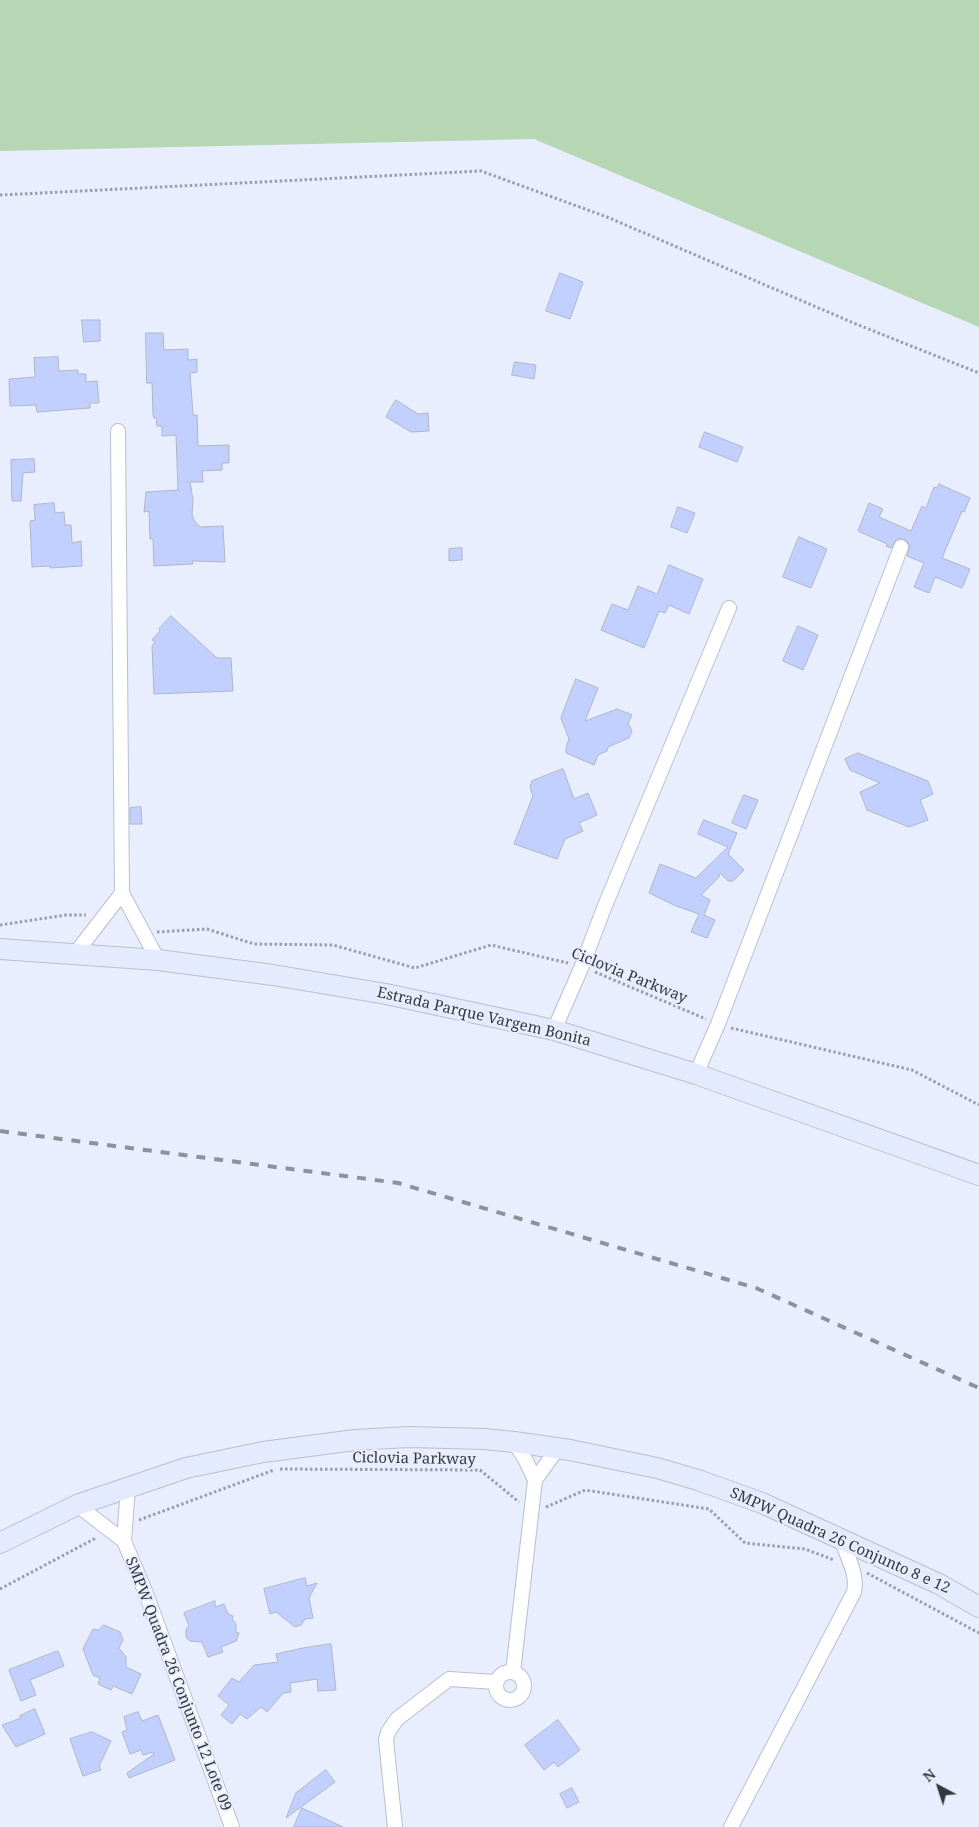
<!DOCTYPE html>
<html>
<head>
<meta charset="utf-8">
<style>
  body { margin:0 }
  #map { position:relative; width:979px; height:1827px; overflow:hidden; background:#e8eefd; font-family:"Noto Serif",serif }
  canvas { display:block }
  .north { position:absolute; left:914px; top:1762px; width:50px; height:50px; -webkit-text-stroke:4px #e8eefd; paint-order:stroke; rotate:320deg; font-size:14px; font-weight:700; line-height:20px; text-align:center; color:#35373c }
  .north::after { content:''; display:block; margin:auto; width:18px; height:22px; background:#35373c; clip-path:polygon(50% 0,100% 100%,50% 72%,0 100%) }
</style>
</head>
<body>
<div id="map">
<canvas width="979" height="1827"></canvas>
<div class="north">N</div>
</div>
<script>
const ctx = document.querySelector('canvas').getContext('2d');
ctx.lineJoin = 'round';
function fill(path, color) { ctx.fillStyle = color; ctx.fill(path, 'evenodd'); }
function trace(path, color, width, dash) { ctx.strokeStyle = color; ctx.lineWidth = width; ctx.lineCap = dash ? 'butt' : 'round'; ctx.setLineDash(dash || []); ctx.stroke(path); }
function label(font, color, halo, rows, align = 'center') {
  ctx.font = font + ' "Noto Serif",serif'; ctx.lineWidth = 4; ctx.setLineDash([]); ctx.textBaseline = 'middle'; ctx.strokeStyle = halo; ctx.fillStyle = color; for (const [text, x, y, turn = 0] of rows) {
    ctx.save(); ctx.translate(x, y); ctx.rotate((+turn || 0) * Math.PI / 180); ctx.textAlign = isNaN(turn) ? turn : align; if (halo) ctx.strokeText(text, 0, 0); ctx.fillText(text, 0, 0); ctx.restore();
  }
}
fill(new Path2D(`
  M0 0H979V327L534 139 0 151Z`), '#b6d6b4');
const building = new Path2D(`
  M560 273 583 282 570 319 546 311Z
  M82 320H100V341L84 342Z
  M146 333H163L164 350 188 349V360L197 359V372L190 373 193 415H197L198 446 229 445V463H222V470L202 471 203 482H190L193 500 192 515 195 522 200 527 223 526 225 562 192 561 193 564 154 566 153 539H150L149 511 144 512 146 492 178 490 176 435 162 436V426H157L156 418H154L153 415 152 383H147Z
  M58 357 59 371 78 370V374H86V382L97 381 99 403H90V408L37 412 36 405 10 406 9 379 35 377 34 358Z
  M515 362 536 365 534 379 512 375Z
  M396 400 418 414 428 413 429 431 411 432 386 417Z
  M705 432 743 447 737 462 699 447Z
  M34 459 35 472 23 473 21 501H12L11 460Z
  M939 484 970 498 964 512 962 511 942 558 970 569 962 588 935 577 929 593 914 587 924 563 907 556 910 546 907 541 899 538 895 541 891 548 886 546 887 544 858 531 869 503 883 509 879 517 911 531 922 506 926 508 934 487 937 488Z
  M54 503 55 513 64 512 65 525H71L72 543 81 541 82 566 50 568V566L32 567 30 521 35 520 34 505Z
  M678 507 695 513 687 533 671 527Z
  M799 537 827 549 811 588 783 577Z
  M462 548V560L449 561V549Z
  M669 565 703 579 689 614 669 605 665 613 659 611 644 648 601 630 612 604 628 610 638 586 657 594Z
  M171 616 217 658H231L233 691 154 694 152 646 155 642 152 640 160 631 159 629Z
  M798 626 818 635 803 670 783 661Z
  M576 679 598 688 585 721 617 709 632 715 628 723 632 731 629 738 608 747 607 751 598 755 594 765 566 753V748L569 739 561 718Z
  M858 753 928 781 933 794 920 800 928 820 909 827 867 810 860 792 880 783 850 770 845 759Z
  M563 769 574 799 588 793 597 815 579 823 583 831 565 839 557 859 514 844 533 796 530 787 532 781Z
  M744 795 758 800 746 829 732 823Z
  M141 807 142 824H130V808Z
  M704 820 737 833 728 854 744 870 733 881H728L720 873 719 877 701 895 710 900 704 915 715 920 707 938 691 932 699 914 676 906 649 893 660 864 696 878 728 847 698 834Z
  M305 1578 307 1586 317 1583 309 1598 313 1618 305 1619 301 1625 295 1627 276 1612 270 1614 264 1589Z
  M215 1601V1607L224 1604 228 1614 233 1616 232 1619 236 1624V1632L239 1633 236 1641 221 1647 223 1652 208 1657 202 1642 190 1641 186 1637V1629L189 1626 184 1613Z
  M104 1625 120 1632 123 1640 119 1648 126 1657V1667L141 1674 132 1694 113 1686 111 1690 98 1684 100 1678 93 1675 83 1649 93 1629 98 1630Z
  M331 1644 336 1690 318 1691 317 1679 290 1683 291 1692 283 1693 267 1712 261 1707 247 1719 240 1714 232 1724 221 1715 229 1705 218 1696 232 1678 239 1682 254 1665 278 1662 276 1654 303 1648Z
  M58 1651 64 1666 30 1680 36 1695 21 1701 9 1670Z
  M35 1709 45 1734 16 1747 2 1725 21 1718 20 1716Z
  M138 1712 142 1721 158 1715 175 1760 129 1778 127 1773 154 1754 153 1752 143 1755 141 1750 130 1754 122 1732 127 1730 124 1717Z
  M558 1720 580 1750 558 1767 554 1762 544 1770 525 1745Z
  M92 1732 111 1741 99 1766 101 1770 83 1776 70 1739Z
  M326 1770 335 1782 286 1818 296 1793Z
  M572 1788 579 1802 567 1808 560 1794Z
  M302 1808 343 1827H294Z`);
fill(building, '#c1d0ff');
trace(building, '#b0b5c3', 1);
const street = new Path2D(`
  M118 431 122 893 158 960
  M75 954 122 893
  M554 1030 582 966 604 908 729 608
  M696 1074 718 1024 901 547
  M514 1442 525 1459 535 1480
  M77 1505 124 1541 145 1591 232 1827
  M124 1541 128 1487
  M513 1672 535 1480 558 1448
  M496 1686a14 14 0 1 1 28 0a14 14 0 1 1-28 0Z
  M395 1827 386 1740 388 1732 397 1719 449 1679 496 1682
  M731 1827 854 1592C858 1574 847 1556 841 1539`);
const secondary = new Path2D(`
  M0 949 158 960 273 975 386 994 554 1030 696 1074 979 1175
  M0 1543 77 1505 186 1468 263 1452 355 1440 409 1437 484 1439 514 1442 570 1450 657 1468 698 1480 762 1503 939 1584 979 1607`);
trace(street, '#babfcd', 16);
trace(secondary, '#babfcd', 22);
trace(new Path2D(`
  M0 195 481 171 607 217 856 324 979 373
  M0 925 66 915H86
  M157 932 207 929 254 944 333 945 415 968 491 945 568 963
  M595 972 706 1019
  M731 1028 912 1070 979 1105
  M280 1469 480 1470 519 1502
  M546 1507 585 1490 709 1509 745 1543 805 1549 834 1560
  M139 1520 274 1470
  M867 1573 979 1633
  M0 1589 96 1538`), '#999ea8', 3, [2.5, 2.5]);
trace(street, '#fff', 14);
trace(secondary, '#e5ebfe', 20);
trace(new Path2D(`
  M0 1131 398 1183 756 1288 979 1388`), '#8d919b', 4, [9, 9]);
label('15px', '#35373c', '#e8eefd', [
  ["Ciclovia Parkway",629,976,22],
  ["Estrada Parque Vargem Bonita",484,1017,13],
  ["Ciclovia Parkway",414,1459,1],
  ["SMPW Quadra 26 Conjunto 8 e 12",840,1541,24],
  ["SMPW Quadra 26 Conjunto 12 Lote 09",178,1684,69]
]);
</script>
</body>
</html>
